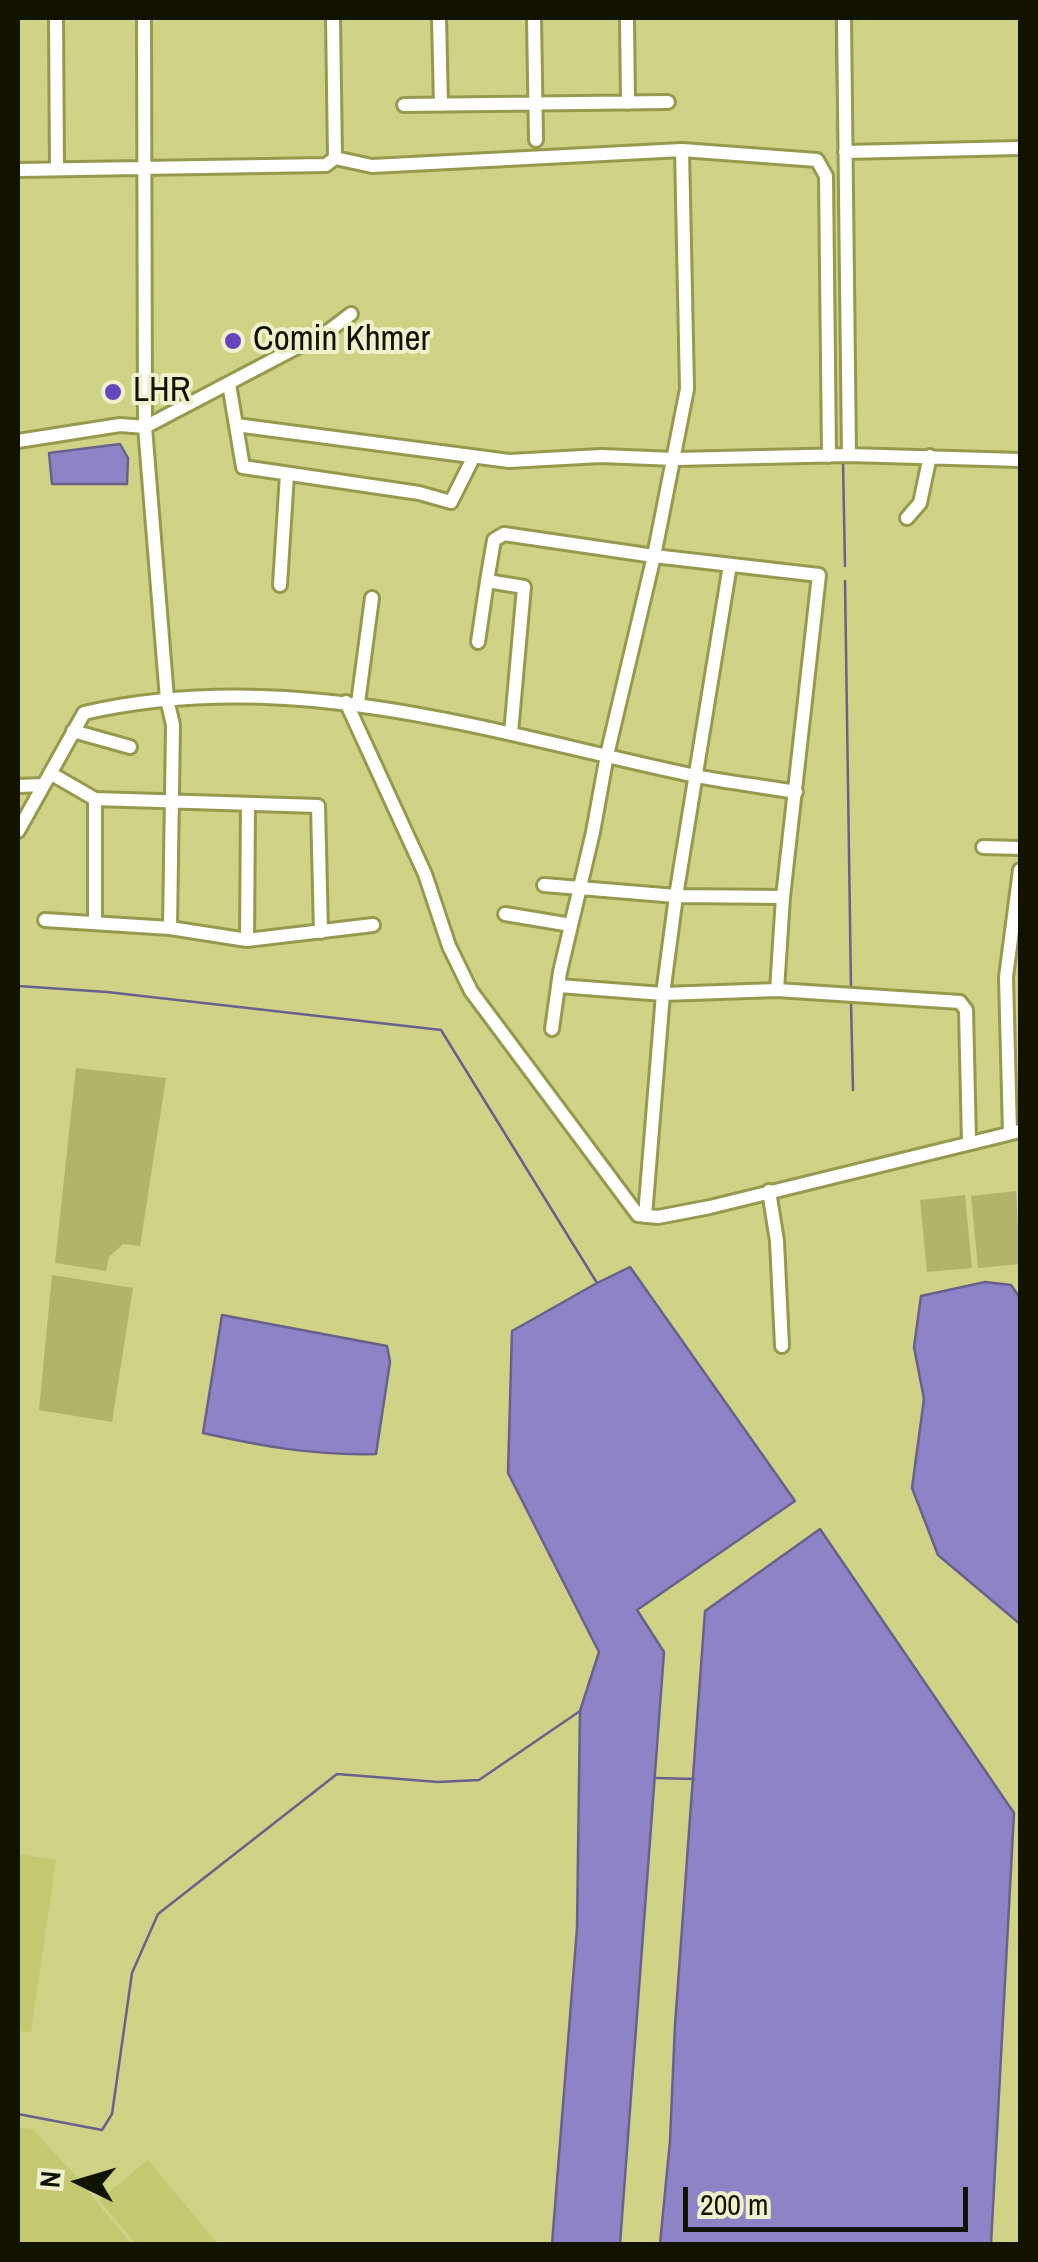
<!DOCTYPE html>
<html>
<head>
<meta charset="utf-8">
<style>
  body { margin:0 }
  #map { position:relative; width:1038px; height:2262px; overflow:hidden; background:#cfd385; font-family:"Archivo Narrow",sans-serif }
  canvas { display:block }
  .frame { position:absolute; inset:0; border:20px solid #111200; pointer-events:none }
  .north { position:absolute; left:30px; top:2132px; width:100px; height:100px; -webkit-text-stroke:8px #eef1cb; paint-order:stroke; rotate:275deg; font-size:28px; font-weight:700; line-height:40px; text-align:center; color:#111200 }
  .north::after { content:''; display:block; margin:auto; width:35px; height:45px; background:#111200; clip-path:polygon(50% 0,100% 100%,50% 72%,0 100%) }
  .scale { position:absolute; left:683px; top:2187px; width:285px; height:45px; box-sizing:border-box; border:5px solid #111200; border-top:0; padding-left:12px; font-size:30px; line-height:35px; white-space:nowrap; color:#111200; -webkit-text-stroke:8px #eef1cb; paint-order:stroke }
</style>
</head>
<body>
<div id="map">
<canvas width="1038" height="2262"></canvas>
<div class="frame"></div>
<div class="north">N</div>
<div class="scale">200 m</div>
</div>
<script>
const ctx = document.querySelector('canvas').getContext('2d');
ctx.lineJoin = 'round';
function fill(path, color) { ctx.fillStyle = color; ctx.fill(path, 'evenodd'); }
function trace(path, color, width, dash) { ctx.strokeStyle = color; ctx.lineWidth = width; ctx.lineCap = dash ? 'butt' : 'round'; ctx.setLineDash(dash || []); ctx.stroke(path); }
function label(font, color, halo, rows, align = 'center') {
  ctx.font = font + ' "Archivo Narrow",sans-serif'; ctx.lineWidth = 8; ctx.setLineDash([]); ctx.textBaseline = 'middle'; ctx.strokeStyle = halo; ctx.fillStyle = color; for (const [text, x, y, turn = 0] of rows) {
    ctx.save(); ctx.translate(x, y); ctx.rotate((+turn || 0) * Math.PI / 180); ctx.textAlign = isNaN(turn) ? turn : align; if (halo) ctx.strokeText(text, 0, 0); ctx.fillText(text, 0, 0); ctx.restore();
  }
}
fill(new Path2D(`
  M18 1854 56 1860 31 2032 18 2031Z
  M18 2127 32 2129 76 2176 131 2244H18Z
  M148 2160 218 2244H136L99 2200Z`), '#c4c871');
fill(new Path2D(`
  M76 1068 166 1078 140 1246 123 1244 109 1257 106 1271 55 1263Z
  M1016 1191 1020 1264 978 1268 971 1196Z
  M965 1195 972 1268 927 1272 920 1200Z
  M52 1275 133 1288 112 1422 39 1410Z`), '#b2b569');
const water = new Path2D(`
  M120 444 128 458 127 484H52L49 453Z
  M630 1267 795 1501 637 1610 664 1652 620 2244H552L577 1928 580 1711 599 1652 508 1473 512 1331 597 1283Z
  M985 1282 1011 1285 1020 1298V1624L938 1555 912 1488 924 1399 914 1347 921 1296Z
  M222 1315 387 1346 390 1362 376 1454C317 1456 260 1446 203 1433Z
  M820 1529 1014 1813 991 2244H660L670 2141 675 2025 705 1611Z`);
fill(water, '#8e83c7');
trace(water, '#68618b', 2.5);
trace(new Path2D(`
  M836 18 843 449
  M843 462 845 566
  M845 581 851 989
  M18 986 107 992 441 1030 597 1283
  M851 1002 853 1090
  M656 1778 694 1779
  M18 2114 102 2130 112 2114 132 1973 158 1914 337 1774 438 1782 479 1780 580 1711`), '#68618b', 2.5);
const minor = new Path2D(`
  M56 18 57 168
  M144 18 145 427 167 699 173 725 170 928
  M333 18 335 158
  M439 18 441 105
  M534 18 536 140
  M627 18 628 103
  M844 18 849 455
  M404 105 668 102
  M845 152 1020 148
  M18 170 326 165 335 158 372 166 682 150 817 160 826 176 829 456
  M229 384 243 467 419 493 451 502 473 458
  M236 425 509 461 601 456 675 459 849 455 1020 460
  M145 427 330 330 351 314
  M18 441 120 425 145 427
  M907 518 920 503 930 456
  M487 581 494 540 504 534 654 556 819 575 783 897 777 990
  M280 585 287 474
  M478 642 487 581 524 587 511 733
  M346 702 425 874 449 946 471 991 638 1215 658 1217 710 1207 1020 1131
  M358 703 372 598
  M73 731 130 747
  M50 773 95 799 318 806 321 932
  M18 786 43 785
  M95 799V921
  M18 831 84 713C292 665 489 732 691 775 725 782 761 786 796 792
  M983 847 1020 848
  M544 885 676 896 783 897
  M505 914 571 925
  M45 920 170 928 247 940 373 925
  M247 940 248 804
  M559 986 663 994 777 990 960 1002 966 1010 969 1142
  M552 1029 560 972 593 832 607 755 654 556 687 389 682 150
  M1010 1133 1006 977 1020 870
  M769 1191 777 1241 782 1346
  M645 1216 663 994 676 896 730 565`);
trace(minor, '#97994d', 18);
trace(minor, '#fff', 12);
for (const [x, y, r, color] of [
  [233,341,10,"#6544bd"],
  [113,392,10,"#6544bd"]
]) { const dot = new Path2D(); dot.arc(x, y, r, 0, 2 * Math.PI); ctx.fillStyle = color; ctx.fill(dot); trace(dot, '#eef1cb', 4); }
label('35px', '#111200', '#eef1cb', [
  ["Comin Khmer",253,341],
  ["LHR",133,392]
], 'left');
</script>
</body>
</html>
